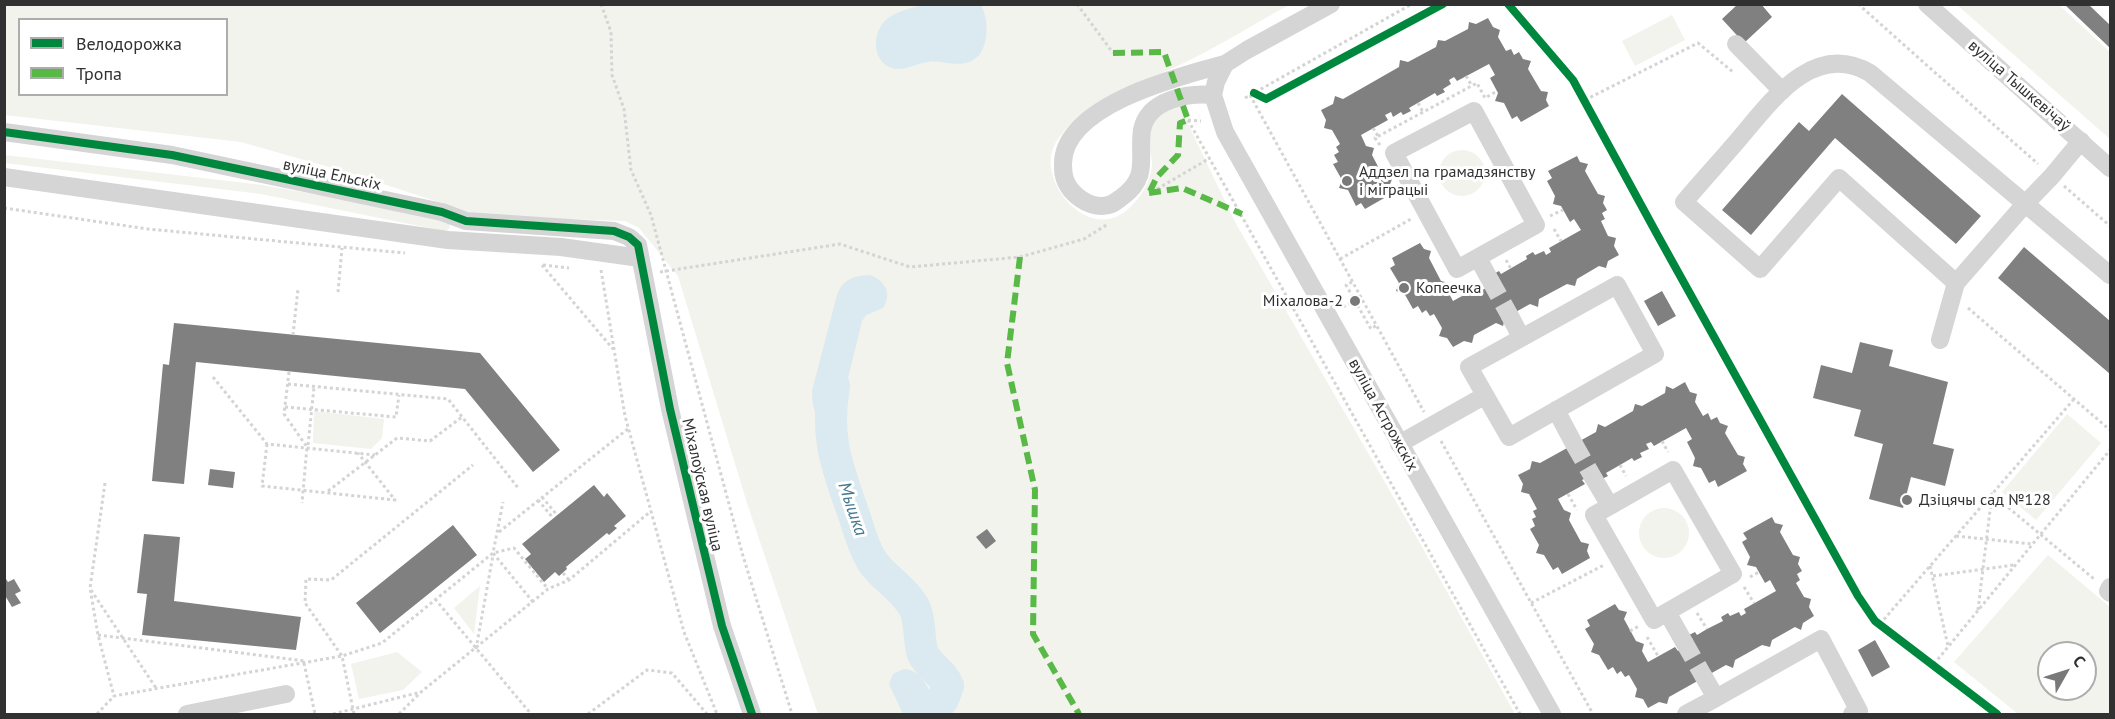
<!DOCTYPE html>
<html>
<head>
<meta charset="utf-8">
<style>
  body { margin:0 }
  #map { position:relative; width:2115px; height:719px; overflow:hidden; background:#fff; font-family:"PT Sans",sans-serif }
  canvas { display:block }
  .frame { position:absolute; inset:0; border:6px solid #313131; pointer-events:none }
  .legend { position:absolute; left:18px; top:18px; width:210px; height:78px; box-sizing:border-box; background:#fff; border:2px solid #adadad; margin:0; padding:8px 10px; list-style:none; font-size:18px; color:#313131 }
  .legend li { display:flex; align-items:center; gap:12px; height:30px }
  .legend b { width:30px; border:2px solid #adadad }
  .north { position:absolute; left:2037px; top:641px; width:60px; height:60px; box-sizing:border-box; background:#fff; border:2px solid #adadad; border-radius:50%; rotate:51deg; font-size:16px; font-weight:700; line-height:24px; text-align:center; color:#313131 }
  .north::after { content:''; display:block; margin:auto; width:21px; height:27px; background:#797979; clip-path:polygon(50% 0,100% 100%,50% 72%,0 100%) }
</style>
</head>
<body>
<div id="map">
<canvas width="2115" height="719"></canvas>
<div class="frame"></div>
<ul class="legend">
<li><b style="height:8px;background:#00873e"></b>Велодорожка</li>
<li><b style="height:8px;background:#58b947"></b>Тропа</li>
</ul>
<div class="north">С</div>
</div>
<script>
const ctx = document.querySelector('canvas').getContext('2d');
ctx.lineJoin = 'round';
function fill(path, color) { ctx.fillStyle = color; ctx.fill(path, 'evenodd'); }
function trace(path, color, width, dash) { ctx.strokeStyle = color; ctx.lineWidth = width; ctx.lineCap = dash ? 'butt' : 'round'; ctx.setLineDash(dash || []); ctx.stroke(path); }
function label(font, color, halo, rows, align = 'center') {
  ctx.font = font + ' "PT Sans",sans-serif'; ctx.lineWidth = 6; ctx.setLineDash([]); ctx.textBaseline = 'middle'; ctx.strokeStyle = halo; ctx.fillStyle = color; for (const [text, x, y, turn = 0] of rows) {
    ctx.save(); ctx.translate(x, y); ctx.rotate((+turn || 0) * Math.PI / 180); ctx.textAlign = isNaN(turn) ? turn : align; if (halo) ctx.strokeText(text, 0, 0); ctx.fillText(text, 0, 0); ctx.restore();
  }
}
fill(new Path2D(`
  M4 5H1289C1256 23 1224 43 1190 60 1147 82 1105 89 1070 124 1065 130 1057 139 1054 146 1038 180 1083 236 1120 215 1136 206 1153 181 1152 162 1151 148 1144 130 1155 118 1161 112 1171 108 1178 103L1235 222 1421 545 1515 714H818L747 503 678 276 639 228 625 221 481 216 350 173 241 142 5 115ZM20 20H226V94H20Z
  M1957 5H2059L2110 52V139Z
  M1672 15 1685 40 1635 66 1622 41Z
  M1439 173a23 23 0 1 1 46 0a23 23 0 1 1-46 0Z
  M5 155 262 185 446 218 451 222 449 229 444 231 261 194 5 163Z
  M314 411 384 419 382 438 371 449 313 443Z
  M2067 414 2101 443 2036 520 2002 492Z
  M1639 533a25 25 0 1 1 50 0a25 25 0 1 1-50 0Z
  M2048 555 2110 607V714H2018L1954 662ZM2049 653H2085V689H2049Z
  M480 586 474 634 454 608Z
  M397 652 422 672 403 690 359 699 351 664Z`), '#f1f3ec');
fill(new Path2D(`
  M921 5H981C990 22 990 59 965 63 953 66 940 60 928 62 917 63 904 72 892 68 871 61 872 31 887 19 897 11 910 9 921 5Z
  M870 275C886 281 892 294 883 308L866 315 862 321 837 423 831 428 826 427C814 417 812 405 812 391L837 295C843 279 853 276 870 275Z
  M904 669C925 670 932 698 940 714H903L889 684 893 674Z`), '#dbe9f0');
trace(new Path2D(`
  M834 386C825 439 837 466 854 515 859 530 863 547 872 561 884 579 905 589 915 609 921 623 918 639 923 654 929 667 943 672 948 686L943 699 931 714`), '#dbe9f0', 32);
fill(new Path2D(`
  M1738 4H1761L1772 17 1744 43 1722 19Z
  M2064 4H2088L2110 25V48Z
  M1488 18 1493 27 1500 30 1498 37 1506 51 1511 49 1514 55 1519 52 1523 59 1531 61 1528 69 1541 91 1548 92 1546 100 1549 106 1521 122 1517 116 1512 119 1504 103 1495 101 1498 93 1490 78 1495 75 1489 64 1457 81 1454 77 1449 80 1451 84 1443 89 1445 92 1437 96 1435 93 1409 108 1411 111 1403 115 1401 112 1393 117 1391 112 1385 115 1388 120 1361 135 1366 146 1374 148 1372 155 1384 178 1392 179 1389 187 1393 193 1365 209 1361 203 1356 206 1348 190 1339 188 1342 180 1333 164 1338 162 1334 155 1339 152 1336 147 1340 144 1332 130 1324 128 1326 120 1321 110 1333 104 1335 96 1343 99 1399 67 1400 60 1408 62 1436 47 1438 40 1445 41 1468 29 1469 22 1476 24Z
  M1842 94 1981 216 1956 244 1835 138 1751 235 1722 210 1799 122 1809 131Z
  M1577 156 1580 162 1588 164 1585 171 1598 194 1605 196 1603 203 1607 210 1602 213 1605 219 1601 221 1608 236 1616 238 1614 246 1619 255 1608 261 1606 268 1599 266 1577 279 1575 286 1567 284 1539 299 1538 307 1530 304 1505 318 1503 326 1496 323 1474 335 1472 343 1464 341 1453 347 1447 338 1439 336 1442 328 1434 314 1430 316 1426 310 1422 313 1418 306 1413 309 1404 293 1396 291 1399 283 1390 268 1395 265 1392 258 1420 243 1424 249 1431 251 1429 258 1441 281 1449 283 1447 290 1453 301 1480 286 1482 290 1488 287 1492 275 1499 271 1501 274 1527 259 1526 256 1533 252 1535 255 1544 251 1546 255 1551 252 1549 248 1581 230 1574 219 1570 222 1561 206 1553 204 1555 196 1547 181 1552 178 1548 171Z
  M2024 247 2110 321V374L1998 278Z
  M1662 291 1676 316 1658 326 1644 301Z
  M174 323 480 353 560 450 533 472 465 389 196 362 184 484 152 481 163 364 169 365Z
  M1860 342 1893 350 1889 366 1948 382 1933 444 1954 449 1945 486 1911 477 1903 508 1869 499 1883 444 1854 436 1861 410 1813 398 1821 365 1852 373Z
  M1685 382 1690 392 1697 394 1695 402 1703 416 1708 413 1711 420 1717 417 1720 423 1728 426 1725 433 1738 455 1745 457 1743 464 1747 471 1718 487 1715 480 1709 483 1701 468 1693 466 1695 458 1687 442 1692 439 1686 428 1654 446 1651 442 1646 444 1649 449 1640 453 1642 457 1634 461 1632 458 1620 465 1606 473 1608 476 1600 480 1588 477 1582 480 1585 484 1558 499 1564 510 1571 513 1569 520 1581 542 1589 544 1587 551 1590 558 1562 574 1558 567 1553 570 1544 555 1536 553 1539 545 1530 529 1535 526 1532 519 1536 517 1533 511 1537 509 1529 494 1521 492 1523 484 1518 475 1530 469 1532 461 1540 463 1596 432 1598 424 1605 427 1633 411 1635 404 1642 406 1665 393 1666 386 1673 389Z
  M210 469 235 472 233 488 208 485Z
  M594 485 604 497 607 493 626 516 614 526 617 528 609 535 607 533 566 567 567 569 559 576 555 572 544 582 525 559 531 554 522 544Z
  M1772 517 1775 523 1783 525 1780 532 1793 555 1800 557 1798 564 1802 571 1797 574 1800 580 1796 583 1804 597 1811 599 1809 607 1814 616 1803 623 1801 630 1795 627 1772 640 1770 647 1762 645 1735 660 1733 668 1726 665 1669 697 1667 704 1659 702 1648 708 1643 699 1635 697 1637 689 1629 675 1625 677 1621 671 1617 674 1613 667 1608 670 1599 655 1591 652 1594 644 1585 629 1590 626 1587 620 1615 604 1619 610 1627 612 1624 619 1636 641 1644 644 1642 651 1648 662 1675 647 1678 651 1683 649 1687 636 1695 632 1697 635 1707 629 1723 621 1721 617 1728 613 1730 616 1739 612 1741 616 1746 613 1744 609 1776 591 1770 580 1765 583 1756 567 1747 565 1750 557 1742 542 1747 539 1743 533Z
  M453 525 477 555 380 633 356 603Z
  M987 529 996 541 986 549 976 537Z
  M144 534 180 537 174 601 301 617 296 650 142 635 147 594 137 593Z
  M4 576 8 582 14 579 21 591 15 594 21 603 12 607 4 594Z
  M1875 640 1890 667 1872 677 1858 650Z`), '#808080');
trace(new Path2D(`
  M1490 280 1510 316
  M1574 444 1594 479
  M1684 642 1704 677`), '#d6d6d6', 18, [18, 9]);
trace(new Path2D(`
  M601 4 611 32 612 75 624 109 631 170 651 215 743 556 792 714
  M1077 4 1113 53
  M1858 4 2038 164
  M1466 76 1472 86
  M1250 95 1424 412
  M1245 98 1412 4
  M1585 100 1698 43 1733 72
  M1418 103 1423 112
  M1188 120 1520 714
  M1188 120 1201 121
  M1373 128 1378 136
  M1380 145 1375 138 1477 83 1485 98 1497 91
  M2064 186 2110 226
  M1152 192 1210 158
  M4 208 148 229 405 253
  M1550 216 1563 210
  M1554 229 1561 241
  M1340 259 1411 219
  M1506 260 1511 269
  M542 265 613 349
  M543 265 569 268
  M601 270 625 416 684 632 717 714
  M660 272 840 244 910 267 1020 257 1084 239 1108 224
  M1352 282 1346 285 1371 329 1377 325
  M1455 285 1462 296
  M338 292 342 248
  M1343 307 1355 301
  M1968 308 2110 430
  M293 335 298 289
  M289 372 284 414 307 447 302 503
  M213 377 267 444 375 455
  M288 384 448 399 519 489
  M285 407 396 417 399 395
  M1441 441 1593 714
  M1662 441 1668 452
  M267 444 262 486 395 500 358 453
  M308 445 314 387
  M1620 465 1626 476
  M105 483 90 588 98 635 114 696 342 656 382 643 493 553 503 502
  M328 491 397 438 430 441 462 417
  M1568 494 1577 510
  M542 497 557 515
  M538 500 553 518
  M499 532 629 428
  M1956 536 2032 544
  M1930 566 1948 646
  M563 573 569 580
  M1933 576 2014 565
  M1750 577 1759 572
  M1744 587 1754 603
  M91 590 156 688
  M435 599 531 714
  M533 602 493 553 514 548 548 589
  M1531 603 1604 565
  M1978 610 1992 494 2094 579
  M1697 613 1707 629
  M1880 624 2074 399
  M1630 631 1639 626
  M98 635 305 661
  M1647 637 1658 656
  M476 649 493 555
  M304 663 315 714
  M1934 664 2110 450
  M97 714 114 696
  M333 714 421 692
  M354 714 342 656 305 603 306 579 331 580 473 465
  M399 714 421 692 548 589 569 580 651 511
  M588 714 647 670 672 673 707 714`), '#d4d4d4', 3, [3, 3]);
trace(new Path2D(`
  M1331 4 1247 50 1225 64 1216 82 1213 95 1225 132 1552 714
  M1927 4 2110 168
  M1736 44 1782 91
  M1213 95C1188 93 1148 99 1142 130 1138 157 1150 177 1122 197 1115 202 1111 206 1102 206 1087 206 1072 195 1066 182 1063 175 1063 171 1063 164 1063 105 1180 76 1225 64
  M1474 111 1536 225 1457 269 1394 153Z
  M4 132 172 155 442 212 466 221 614 231 629 237 638 245 670 409 722 626 752 714
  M4 177 448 240 561 247 640 258
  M1478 258 1490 280
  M1956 283 1839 178 1760 269 1684 202C1702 181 1721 160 1739 139 1771 101 1814 40 1870 73L2110 275
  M1617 285 1655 354 1509 437 1469 367Z
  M1510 316 1521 337
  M1940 340 1956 283 2025 204 2052 176 2081 141
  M1556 410 1574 444
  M1399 444 1484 396
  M1594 479 1610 506 1673 470 1733 574 1667 612
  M1610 506 1594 515 1654 620 1667 612 1684 642
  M2110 587 2108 591 2110 593
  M1704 677 1716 698 1821 639 1859 711 1852 714
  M187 714 286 694
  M1686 714 1716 698`), '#d5d5d5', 18);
trace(new Path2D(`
  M1113 53 1164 52 1188 120 1180 123 1178 155 1157 177 1149 193
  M1149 193 1182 188 1242 214
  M1020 257 1007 363 1035 490 1033 634 1079 714`), '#58b947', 6, [12, 6]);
trace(new Path2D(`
  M1508 4 1573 80 1658 236 1858 596 1875 621 1997 714
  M1254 93 1266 99 1443 4
  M4 132 172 155 442 212 466 221 614 231 629 237 638 245 670 409 722 626 752 714`), '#00873e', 8);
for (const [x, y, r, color] of [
  [1347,181,6,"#797979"],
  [1404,288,6,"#797979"],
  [1355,301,6,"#797979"],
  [1907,500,6,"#797979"]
]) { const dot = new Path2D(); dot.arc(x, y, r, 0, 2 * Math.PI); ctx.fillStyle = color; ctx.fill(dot); trace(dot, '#fff', 2); }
label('16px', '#313131', '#fff', [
  ["вуліца Тышкевічаў",2019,86,41],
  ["вуліца Ельскіх",332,175,12],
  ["вуліца Астрожскіх",1383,415,61],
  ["Міхалоўская вуліца",702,485,77]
]);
label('16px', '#313131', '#fff', [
  ["Аддзел па грамадзянству",1359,172],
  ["і міграцыі",1359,190],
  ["Копеечка",1416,288],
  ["Міхалова-2",1343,301,"right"],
  ["Дзіцячы сад №128",1919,500]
], 'left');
label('italic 18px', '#43788f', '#fff', [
  ["Мышка",852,509,71]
]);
</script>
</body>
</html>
